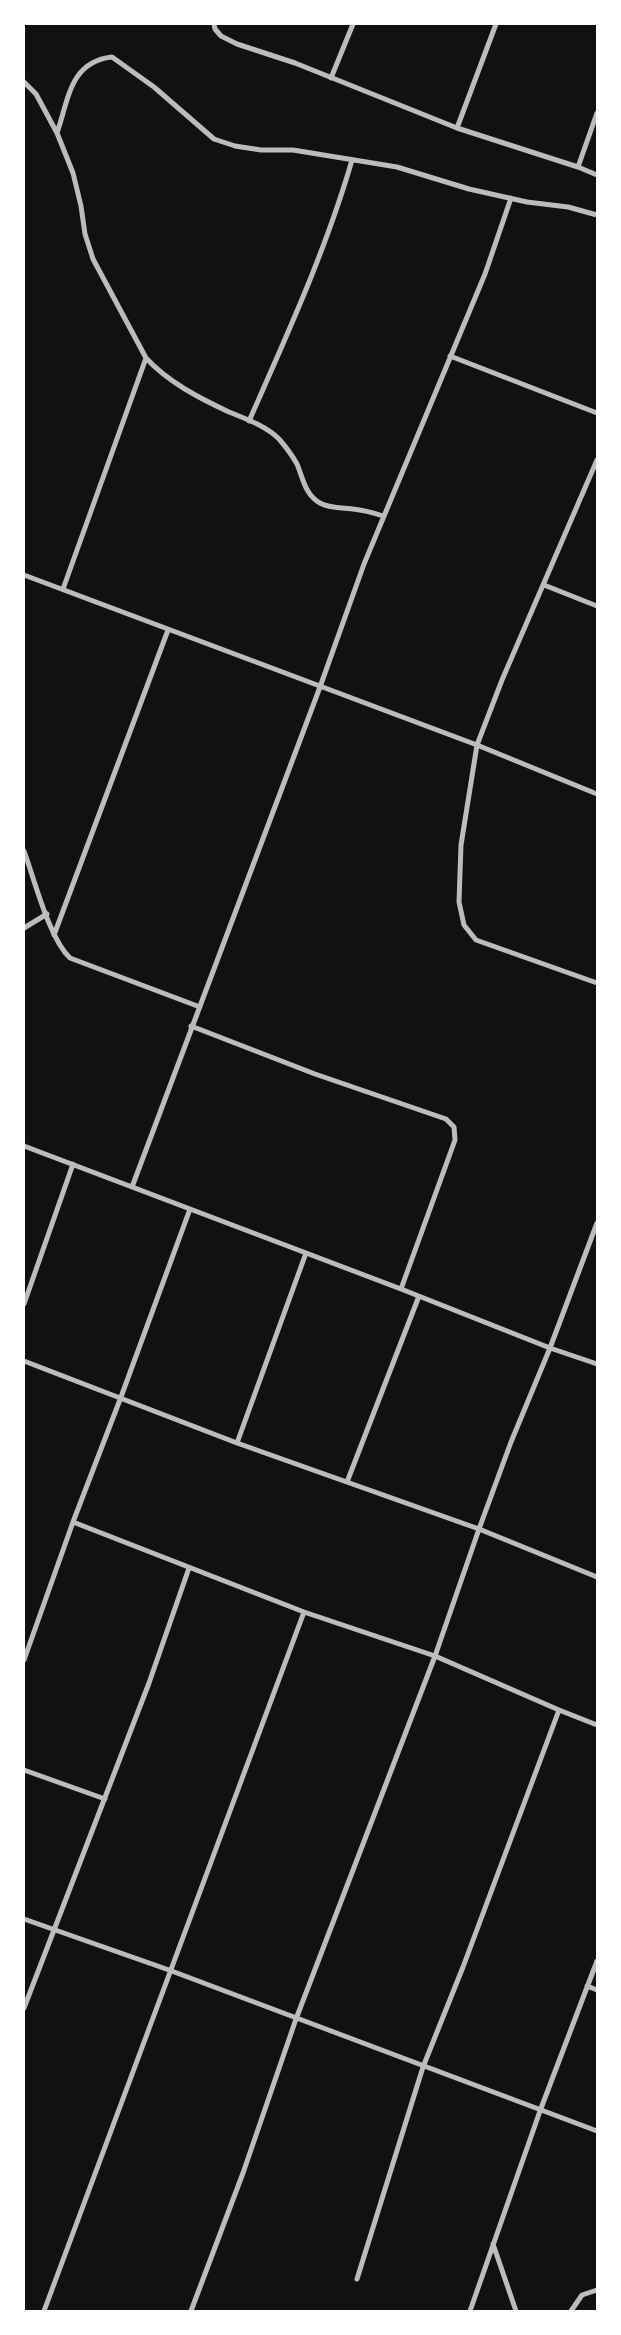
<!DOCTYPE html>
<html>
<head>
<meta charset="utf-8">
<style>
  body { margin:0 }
  #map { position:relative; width:621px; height:2335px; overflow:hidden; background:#111; font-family:"Noto Sans",sans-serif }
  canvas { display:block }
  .frame { position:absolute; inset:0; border:25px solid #fff; pointer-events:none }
</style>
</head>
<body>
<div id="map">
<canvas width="621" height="2335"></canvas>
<div class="frame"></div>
</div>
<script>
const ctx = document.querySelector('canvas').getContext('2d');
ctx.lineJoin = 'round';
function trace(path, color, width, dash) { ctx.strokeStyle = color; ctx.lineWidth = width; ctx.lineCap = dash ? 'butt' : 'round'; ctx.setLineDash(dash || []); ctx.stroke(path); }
trace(new Path2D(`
  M214 24 215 29 221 36 237 44 295 63 457 128 578 167 597 175
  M331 78 353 24
  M24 82 36 94 57 133 73 173 81 206 85 234 93 259 146 358C168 382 199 398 229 412 246 419 266 426 279 439 286 447 292 455 297 464 303 478 305 495 320 503 331 509 341 507 353 509 363 510 374 513 383 516
  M457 128 496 24
  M57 133C69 98 70 62 112 57L154 87 214 139 235 146 261 150H293L397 167 469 189 527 202 568 207 597 215
  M578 167 597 113
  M450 356 597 413
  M249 421C287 335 326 250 352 160
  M597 460 502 680 477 745 461 845 459 902 464 925 476 940 597 983
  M24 575 477 745 597 794
  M544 585 597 606
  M63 589 146 358
  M24 851C35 881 49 938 70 958L200 1007
  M24 928 47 914
  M54 935 168 630
  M191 1026 315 1074 446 1119 454 1127 455 1140 401 1289
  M24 1146 401 1289 550 1348 597 1364
  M132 1187 320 687 364 564 485 274 511 198
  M24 1304 73 1164
  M24 1361 237 1443 479 1529 597 1577
  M237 1443 306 1253
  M347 1482 419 1296
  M73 1522 304 1612 435 1656 559 1710 597 1725
  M24 1660 73 1522 121 1397 190 1209
  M24 1770 105 1799
  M24 1919 169 1970 597 2131
  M587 1986 597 1990
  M24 2008 149 1683 189 1568
  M493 2244 516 2311
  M357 2279 423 2067 463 1967 559 1710
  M44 2311 304 1612
  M191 2311 243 2173 296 2019 435 1656 479 1529 511 1442 550 1348 597 1223
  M470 2311 540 2111 597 1961
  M571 2311 582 2295 597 2290`), '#bcbcbc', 5);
</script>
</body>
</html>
